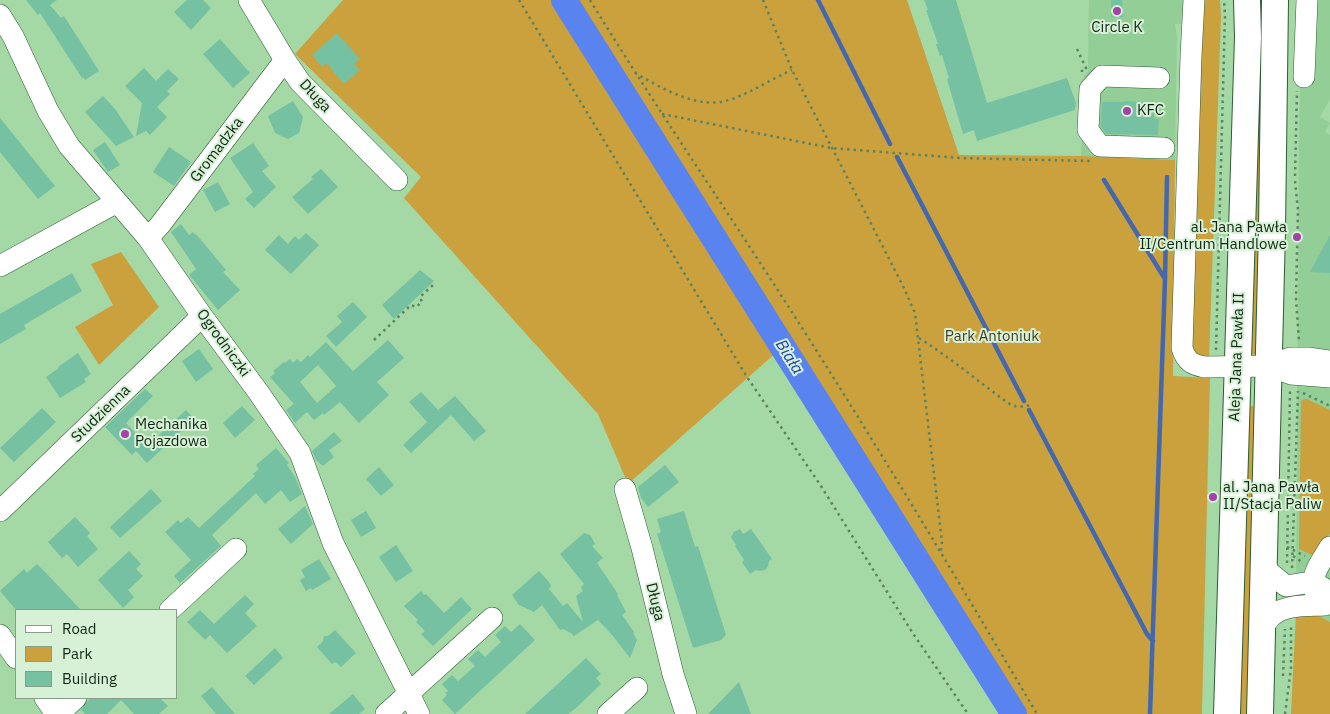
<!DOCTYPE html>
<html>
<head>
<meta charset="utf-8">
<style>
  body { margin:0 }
  #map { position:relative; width:1330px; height:714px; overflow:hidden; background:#a4d8a5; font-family:"IBM Plex Sans",sans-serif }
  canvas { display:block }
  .legend { position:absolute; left:15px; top:609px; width:162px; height:90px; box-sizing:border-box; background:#d7f1d7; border:1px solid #879f88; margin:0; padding:6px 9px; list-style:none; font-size:15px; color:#102512 }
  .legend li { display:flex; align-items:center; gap:10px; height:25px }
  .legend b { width:25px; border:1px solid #879f88 }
</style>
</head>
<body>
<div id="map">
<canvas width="1330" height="714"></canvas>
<ul class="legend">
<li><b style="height:6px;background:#fff"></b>Road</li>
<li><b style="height:14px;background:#cba13d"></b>Park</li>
<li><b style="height:14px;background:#76c1a2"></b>Building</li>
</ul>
</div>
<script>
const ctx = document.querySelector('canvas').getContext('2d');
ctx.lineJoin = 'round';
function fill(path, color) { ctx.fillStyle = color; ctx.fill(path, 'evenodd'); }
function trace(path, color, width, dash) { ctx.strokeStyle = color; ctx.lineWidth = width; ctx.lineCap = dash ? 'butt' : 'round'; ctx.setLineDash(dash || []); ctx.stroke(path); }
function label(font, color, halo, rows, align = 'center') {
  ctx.font = font + ' "IBM Plex Sans",sans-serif'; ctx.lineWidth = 4; ctx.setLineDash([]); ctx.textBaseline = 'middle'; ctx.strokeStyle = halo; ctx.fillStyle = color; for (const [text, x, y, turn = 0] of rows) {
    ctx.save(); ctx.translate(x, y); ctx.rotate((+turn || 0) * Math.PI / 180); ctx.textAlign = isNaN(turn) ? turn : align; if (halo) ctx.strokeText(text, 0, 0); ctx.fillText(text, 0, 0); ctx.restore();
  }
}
fill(new Path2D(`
  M1089 0H1187L1188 24H1175L1177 37 1175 160 1081 156 1084 76 1088 72Z
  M1302 0H1330V99L1320 117 1330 123 1325 132 1330 135V622L1316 614 1296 612 1299 136Z`), '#93ce96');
fill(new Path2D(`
  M343 0H555L778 351 628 484 598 414 404 198 421 177 295 54Z
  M564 0H907L959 155 1081 156 1175 160 1173 376 1210 378 1202 714H1018Z
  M1201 0H1220L1221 17 1209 359C1198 356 1194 354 1192 343Z
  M1260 0H1268L1259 232 1256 230Z
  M1255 245H1263L1256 355 1252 354Z
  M121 252 159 307 99 365 75 327 113 305 91 264Z
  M1304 399H1307L1330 410V533L1316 557 1299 549 1301 401Z
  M1244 406H1260L1250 714H1236Z
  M1296 612 1316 614 1330 622V714H1291Z`), '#cba13d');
trace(new Path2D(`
  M818 0 890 144
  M897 157 1024 401
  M1104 180 1165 279
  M1029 410 1147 634 1153 641
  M1150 714 1165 279 1167 177`), '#4368ad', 4.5);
trace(new Path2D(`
  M564 0 1014 714`), '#5984f0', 26);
fill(new Path2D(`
  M26 0H57L50 5 61 18 64 16 99 71 85 80 83 77 82 78 40 13 38 15Z
  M187 0H203L211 8 191 30 174 12Z
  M924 0H956L987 103 1067 78 1076 103 1075 110 977 141 974 130 963 134 947 79 949 78 942 55 940 56 936 44H938L926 10H928Z
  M1111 0H1122L1123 17H1111Z
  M337 33 360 59 354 64 360 70 344 84 326 63 322 67 312 55Z
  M220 39 250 73 233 88 203 54Z
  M144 68 156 81 168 69 179 79 167 91 170 94 157 107 167 117 150 135 146 131 136 136 142 103 125 86Z
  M103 96 115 109 134 137 116 146 85 112Z
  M293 101 303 117 299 133 288 139 275 133 268 116Z
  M1125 101 1154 103V119H1159L1158 135 1106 134 1101 126 1102 102H1124Z
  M0 118 55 186 38 199 0 152Z
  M105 142 120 165 108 172 93 150Z
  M253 143 269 166 262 171 276 187 254 208 245 199 253 192 230 158Z
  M169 147 191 162 174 186 153 172Z
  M321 169 338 187 308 214 292 197 313 179 311 177Z
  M218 182 230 204 215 212 203 190Z
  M181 224 189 235 193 232 195 235 196 234 226 270 223 272 240 290 218 310 189 275 196 269 171 232Z
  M306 233 319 245 291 274 265 250 279 235 288 244 295 236 299 240Z
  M1330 235V273L1310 272Z
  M420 270 434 281 394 319 382 305Z
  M72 273 82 291 24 325 26 329 0 344V314Z
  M353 302 367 317 336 347 326 336 342 322 337 316Z
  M388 340 404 358 377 382 389 395 359 423 340 402 324 415 323 413 314 420 307 412 295 423 286 410 294 404 270 377 275 373 273 371 284 362 285 363 290 359 293 363 297 359 301 362 308 355 316 363 310 357 326 342 353 371ZM318 365 336 386 317 403 300 382Z
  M199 349 213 369 196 382 182 361Z
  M78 353 91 374 84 379 86 382 60 398 46 377 59 368 58 367Z
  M145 389 153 396 126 423 147 446 186 410 194 419 147 463 136 451 132 455 105 427Z
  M421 392 438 410 455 396 486 431 474 441 451 415 411 453 403 445 427 422 409 402Z
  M242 406 255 420 235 438 223 423Z
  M42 408 56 422 14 462 0 448Z
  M334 432 342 441 329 450 334 457 323 466 316 460 312 451Z
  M276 448 289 463 287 465 295 477 302 494 290 502 281 490 265 504 256 493 212 535 221 546 180 583 174 576 191 560 165 532 178 520 181 523 188 517 199 528 255 476 253 474 259 469 256 465Z
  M665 465 679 482 648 507 641 498 638 487Z
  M379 467 394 485 381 496 366 479Z
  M151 489 162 501 120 538 110 527Z
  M305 506 313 524 291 544 278 529Z
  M366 511 376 528 361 537 351 520Z
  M684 511 695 547 698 546 726 635 721 640 693 648 657 534 661 532 657 519Z
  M75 517 90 533 87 536 98 549 78 567 67 554 62 558 48 542Z
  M740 529 743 534 751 529 772 559 769 561 768 566 765 570 760 571 756 570 750 574 742 562 744 560 735 546 736 545 731 537 734 532Z
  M584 533 590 535 592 538 595 544 592 546 603 558 597 563 618 594 617 595 626 612 622 615 634 632 633 633 637 640 630 658 613 636 598 620 574 636 571 633 563 629 560 630 542 605 534 612 519 605 512 595 539 571 549 582 551 586 549 589 563 606 567 603 583 622 576 596 583 591 581 587 584 584 560 554Z
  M396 545 413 571 396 582 379 557Z
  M129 551 141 564 136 569 143 576 128 590 134 597 123 608 98 580Z
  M319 559 331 579 312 590 311 588 306 591 300 580 305 577 301 570Z
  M37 564 46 573 81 610H16L0 591 24 569 27 573Z
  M421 591 424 595 426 594 444 613 461 597 472 609 433 646 421 634 425 631 416 622 418 620 404 606Z
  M245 595 254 604 245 613 257 626 227 653 210 635 205 640 187 622 200 610 214 624Z
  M520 624 535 640 455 714 442 700 447 695 445 693 448 691 442 684 452 675 458 681 475 666 468 659 478 650 485 657 501 642 495 635 505 626 511 632Z
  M335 630 356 653 341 667 335 662 332 664 317 647 323 641 324 636H328Z
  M275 648 283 658 254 685 245 676Z
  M586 658 601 674 596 678 601 684 577 707 568 714H525Z
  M739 682 751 714H708Z
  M212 687 235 714H216L201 696Z
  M353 694 365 709 359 714H329Z
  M90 698H160L168 706 159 714H134L121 700 107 714H85L81 710Z`), '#76c1a2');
const minor = new Path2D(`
  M249 0 285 60 300 82 397 180
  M1194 0 1191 56 1182 348C1186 361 1192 365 1205 367L1269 366 1290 358H1308L1330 361
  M0 15 13 36 48 111 69 146 148 238 202 316 259 393 300 453 333 543 419 714
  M1304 77 1307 0
  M1159 78 1102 76 1090 89 1088 130 1100 146 1164 148
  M148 238 160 225 285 60
  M0 266 117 202
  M1269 366 1291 374 1330 377
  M625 489 642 548 673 674 686 714
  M0 511 202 316
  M1264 563 1269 572 1286 586C1305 584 1316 577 1330 595
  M1316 595C1308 577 1321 562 1330 547
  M170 610 236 549
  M1262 628C1265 624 1269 618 1273 615 1286 604 1309 606 1325 605L1330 603
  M0 635 16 658
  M45 698 56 714
  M58 714 76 698
  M386 714 492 618
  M608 714 637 688`);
const major = new Path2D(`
  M1227 714 1248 37 1247 0
  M1260 714 1272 230 1275 0`);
trace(minor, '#2d5d31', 22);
trace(major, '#2d5d31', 28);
trace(new Path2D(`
  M519 0 747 377 821 486 912 632 968 714
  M590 0C653 103 722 203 788 306 874 440 956 577 1037 714
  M763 0 792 70 903 286 915 313 942 542 941 551
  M1077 49 1086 68 1082 69V72
  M635 73C662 88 697 110 729 100 751 93 771 79 792 70
  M662 114 831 148 960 158 1090 161
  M1295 176 1297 91
  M1295 181 1298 210 1296 299 1299 341
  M919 338C951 358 980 383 1011 405L1018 407 1032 405
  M374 340 411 305 416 307 422 302 420 297 434 284
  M1216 350 1225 15 1224 0
  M1303 393 1330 406
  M1287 547 1305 556
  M1293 556 1302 562
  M1287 563 1290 391
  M1292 568 1298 391
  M1283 676 1285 629
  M1285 714 1291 668V626`), '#5d835f', 2.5, [2.5, 4]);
trace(minor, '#fff', 21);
trace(major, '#fff', 26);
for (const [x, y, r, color] of [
  [1117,11,5,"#a342a9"],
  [1127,111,5,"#a342a9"],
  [1297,237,5,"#a342a9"],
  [125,434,5,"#a342a9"],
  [1213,497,5,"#a342a9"]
]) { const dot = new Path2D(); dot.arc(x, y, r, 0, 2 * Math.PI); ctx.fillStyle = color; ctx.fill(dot); trace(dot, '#d7f1d7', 2); }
label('15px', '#102512', '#d7f1d7', [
  ["Circle K",1117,28,"center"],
  ["KFC",1137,111],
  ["al. Jana Pawła",1287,228,"right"],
  ["II/Centrum Handlowe",1287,245,"right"],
  ["Mechanika",135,425],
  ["Pojazdowa",135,442],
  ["al. Jana Pawła",1223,488],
  ["II/Stacja Paliw",1223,505]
], 'left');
label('15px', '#102512', '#d7f1d7', [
  ["Długa",315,96,47],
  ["Gromadzka",217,150,-53],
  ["Ogrodniczki",223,343,54],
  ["Aleja Jana Pawła II",1237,357,-88],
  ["Studzienna",101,414,-44],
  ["Długa",655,602,76]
]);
label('15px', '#473d25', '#d7f1d7', [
  ["Park Antoniuk",992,337]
]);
label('italic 16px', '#1b3fbb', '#d7f1d7', [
  ["Biała",789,357,58]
]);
</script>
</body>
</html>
